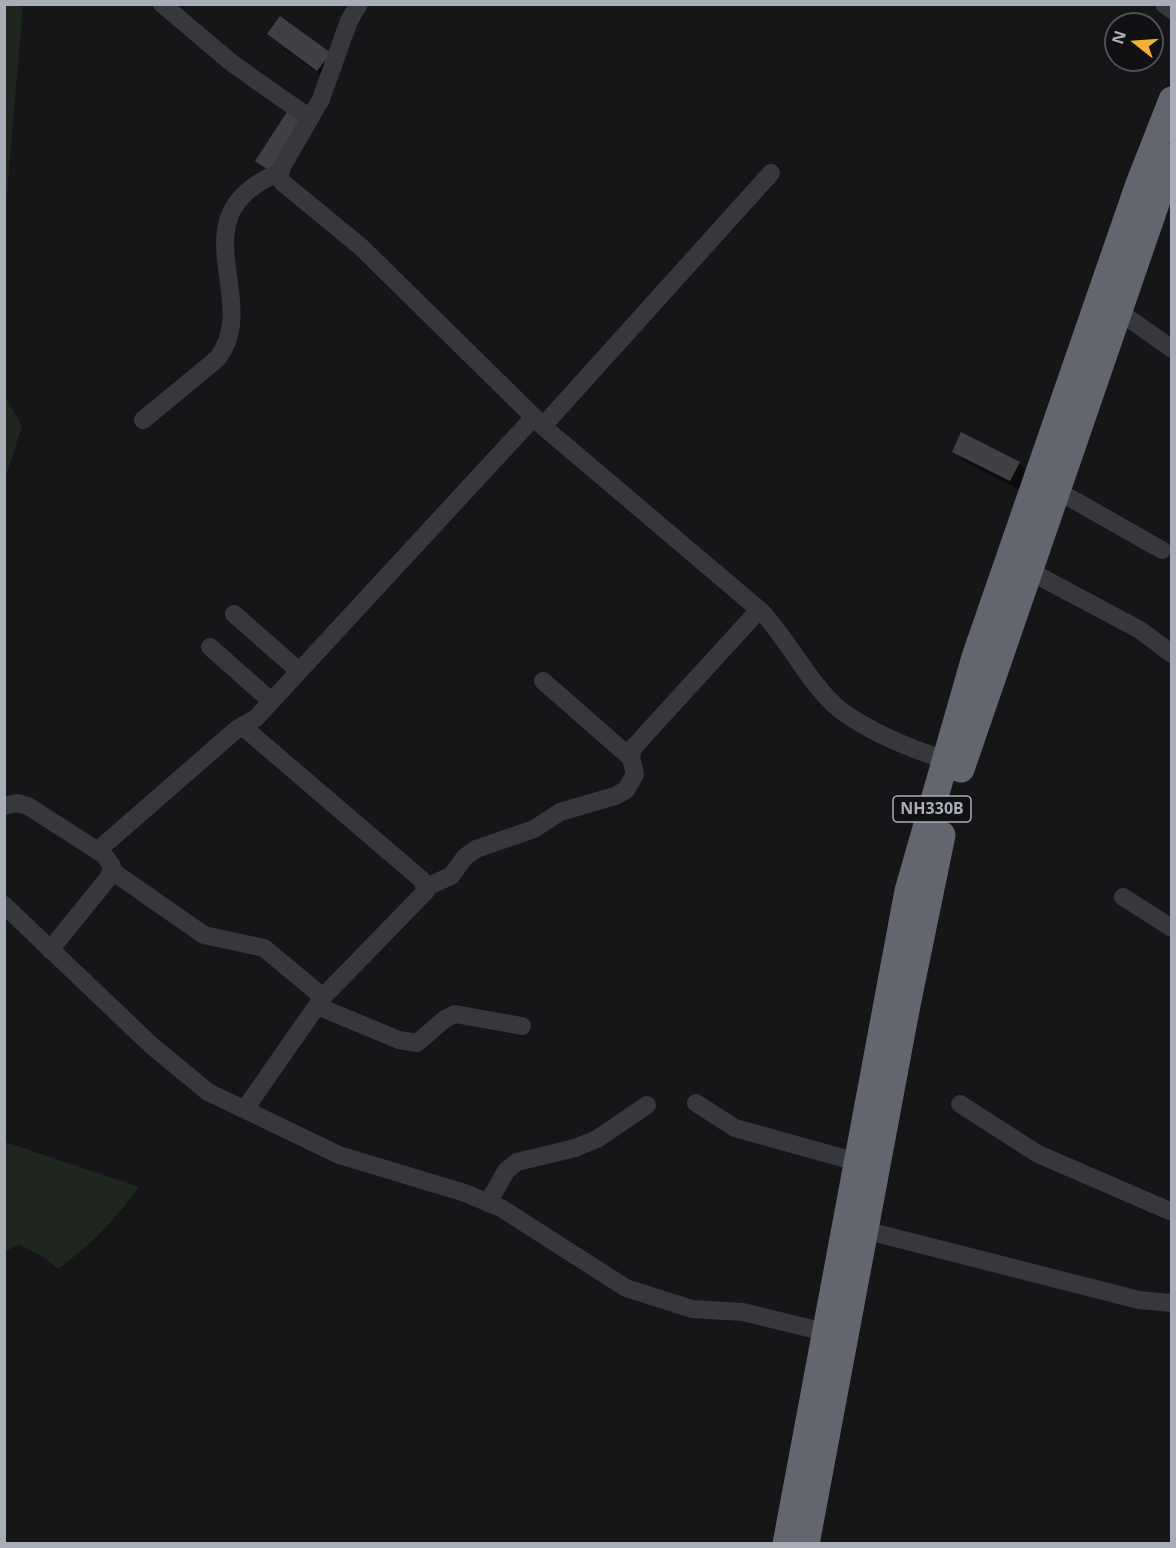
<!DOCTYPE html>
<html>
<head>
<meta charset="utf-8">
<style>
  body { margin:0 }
  #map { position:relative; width:1176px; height:1548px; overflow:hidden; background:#161618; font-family:"Noto Sans",sans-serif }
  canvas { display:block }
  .frame { position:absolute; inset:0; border:6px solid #a8adb8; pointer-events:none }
  .north { position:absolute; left:1104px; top:12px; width:60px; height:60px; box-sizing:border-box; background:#111113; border:2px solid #4d4f55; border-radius:50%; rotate:287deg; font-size:16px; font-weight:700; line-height:24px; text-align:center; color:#a8adb8 }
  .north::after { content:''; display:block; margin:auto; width:21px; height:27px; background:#f2b134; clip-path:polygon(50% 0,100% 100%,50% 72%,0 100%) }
</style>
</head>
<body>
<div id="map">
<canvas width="1176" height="1548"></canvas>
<div class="frame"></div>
<div class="north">N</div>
</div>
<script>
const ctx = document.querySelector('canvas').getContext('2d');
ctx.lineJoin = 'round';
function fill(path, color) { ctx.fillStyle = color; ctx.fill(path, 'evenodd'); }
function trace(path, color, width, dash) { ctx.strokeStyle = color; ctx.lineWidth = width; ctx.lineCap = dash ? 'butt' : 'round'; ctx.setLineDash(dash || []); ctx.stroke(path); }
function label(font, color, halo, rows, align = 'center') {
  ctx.font = font + ' "Noto Sans",sans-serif'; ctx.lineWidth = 4.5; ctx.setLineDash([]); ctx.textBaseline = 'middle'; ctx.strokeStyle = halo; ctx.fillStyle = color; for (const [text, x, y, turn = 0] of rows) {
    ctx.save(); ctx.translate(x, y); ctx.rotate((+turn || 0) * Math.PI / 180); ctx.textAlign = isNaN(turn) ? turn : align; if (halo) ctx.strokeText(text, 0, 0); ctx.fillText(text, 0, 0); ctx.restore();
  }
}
fill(new Path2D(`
  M5 4 23 5 5 218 4 5Z
  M5 396 22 426 5 479Z
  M5 1142 139 1187C115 1220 91 1245 58 1269L44 1257 19 1245 5 1251Z`), '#1e261f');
fill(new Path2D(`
  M269 34 330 54 328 80 279 44Z
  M954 451 1019 463 1029 473 1020 490 964 461Z`), '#0007');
fill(new Path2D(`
  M280 16 331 53 317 71 267 34Z
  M289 109 305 119 270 171 255 161Z
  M961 432 1020 462 1010 481 952 452Z`), '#404145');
trace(new Path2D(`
  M162 4 233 64 310 118
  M359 4 349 21 321 99 283 165 279 176 282 182 361 247 546 429 762 612C788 640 811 686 839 709 872 734 916 751 955 763
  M1164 4 1172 10
  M1117 310 1172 349
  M143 420 217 359C264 300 173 216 280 172
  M543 426 771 173
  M1056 490 1162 550
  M1020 566 1140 630 1172 654
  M234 614 299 671
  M210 647 271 701
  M543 681 631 758
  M242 726 422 880 426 891 323 997 245 1109
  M4 806 17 803 28 806 104 855 112 866 109 877 50 950
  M97 851 237 729 256 718 534 417
  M112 871 204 935 264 948 323 997
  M426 887 451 876 465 857 476 849 534 829 560 812 615 796 626 790 635 774 631 758 633 748 759 610
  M1123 897 1172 928
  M4 905 151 1045 208 1092 339 1155 465 1193 501 1208 626 1288 692 1309 743 1312 837 1335
  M317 1006 399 1040 417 1043 445 1019 455 1014 522 1026
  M696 1103 735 1128 868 1165
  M960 1104 1038 1154 1172 1212
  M488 1203 506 1171 517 1162 575 1148 597 1139 647 1105
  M864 1230 1139 1300 1172 1303`), '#37383d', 18);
trace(new Path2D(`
  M961 769 1172 157
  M786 1544 908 891 975 657 1139 184 1172 100
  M806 1544 906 1010 942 835`), '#63666e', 27);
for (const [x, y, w] of [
  [932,809,78]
]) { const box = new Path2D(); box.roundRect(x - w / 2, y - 13, w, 26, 4.5); ctx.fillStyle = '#111113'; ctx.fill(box); trace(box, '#a8adb8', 1.5); }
label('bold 16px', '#a8adb8', null, [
  ["NH330B",932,809]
]);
</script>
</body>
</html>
